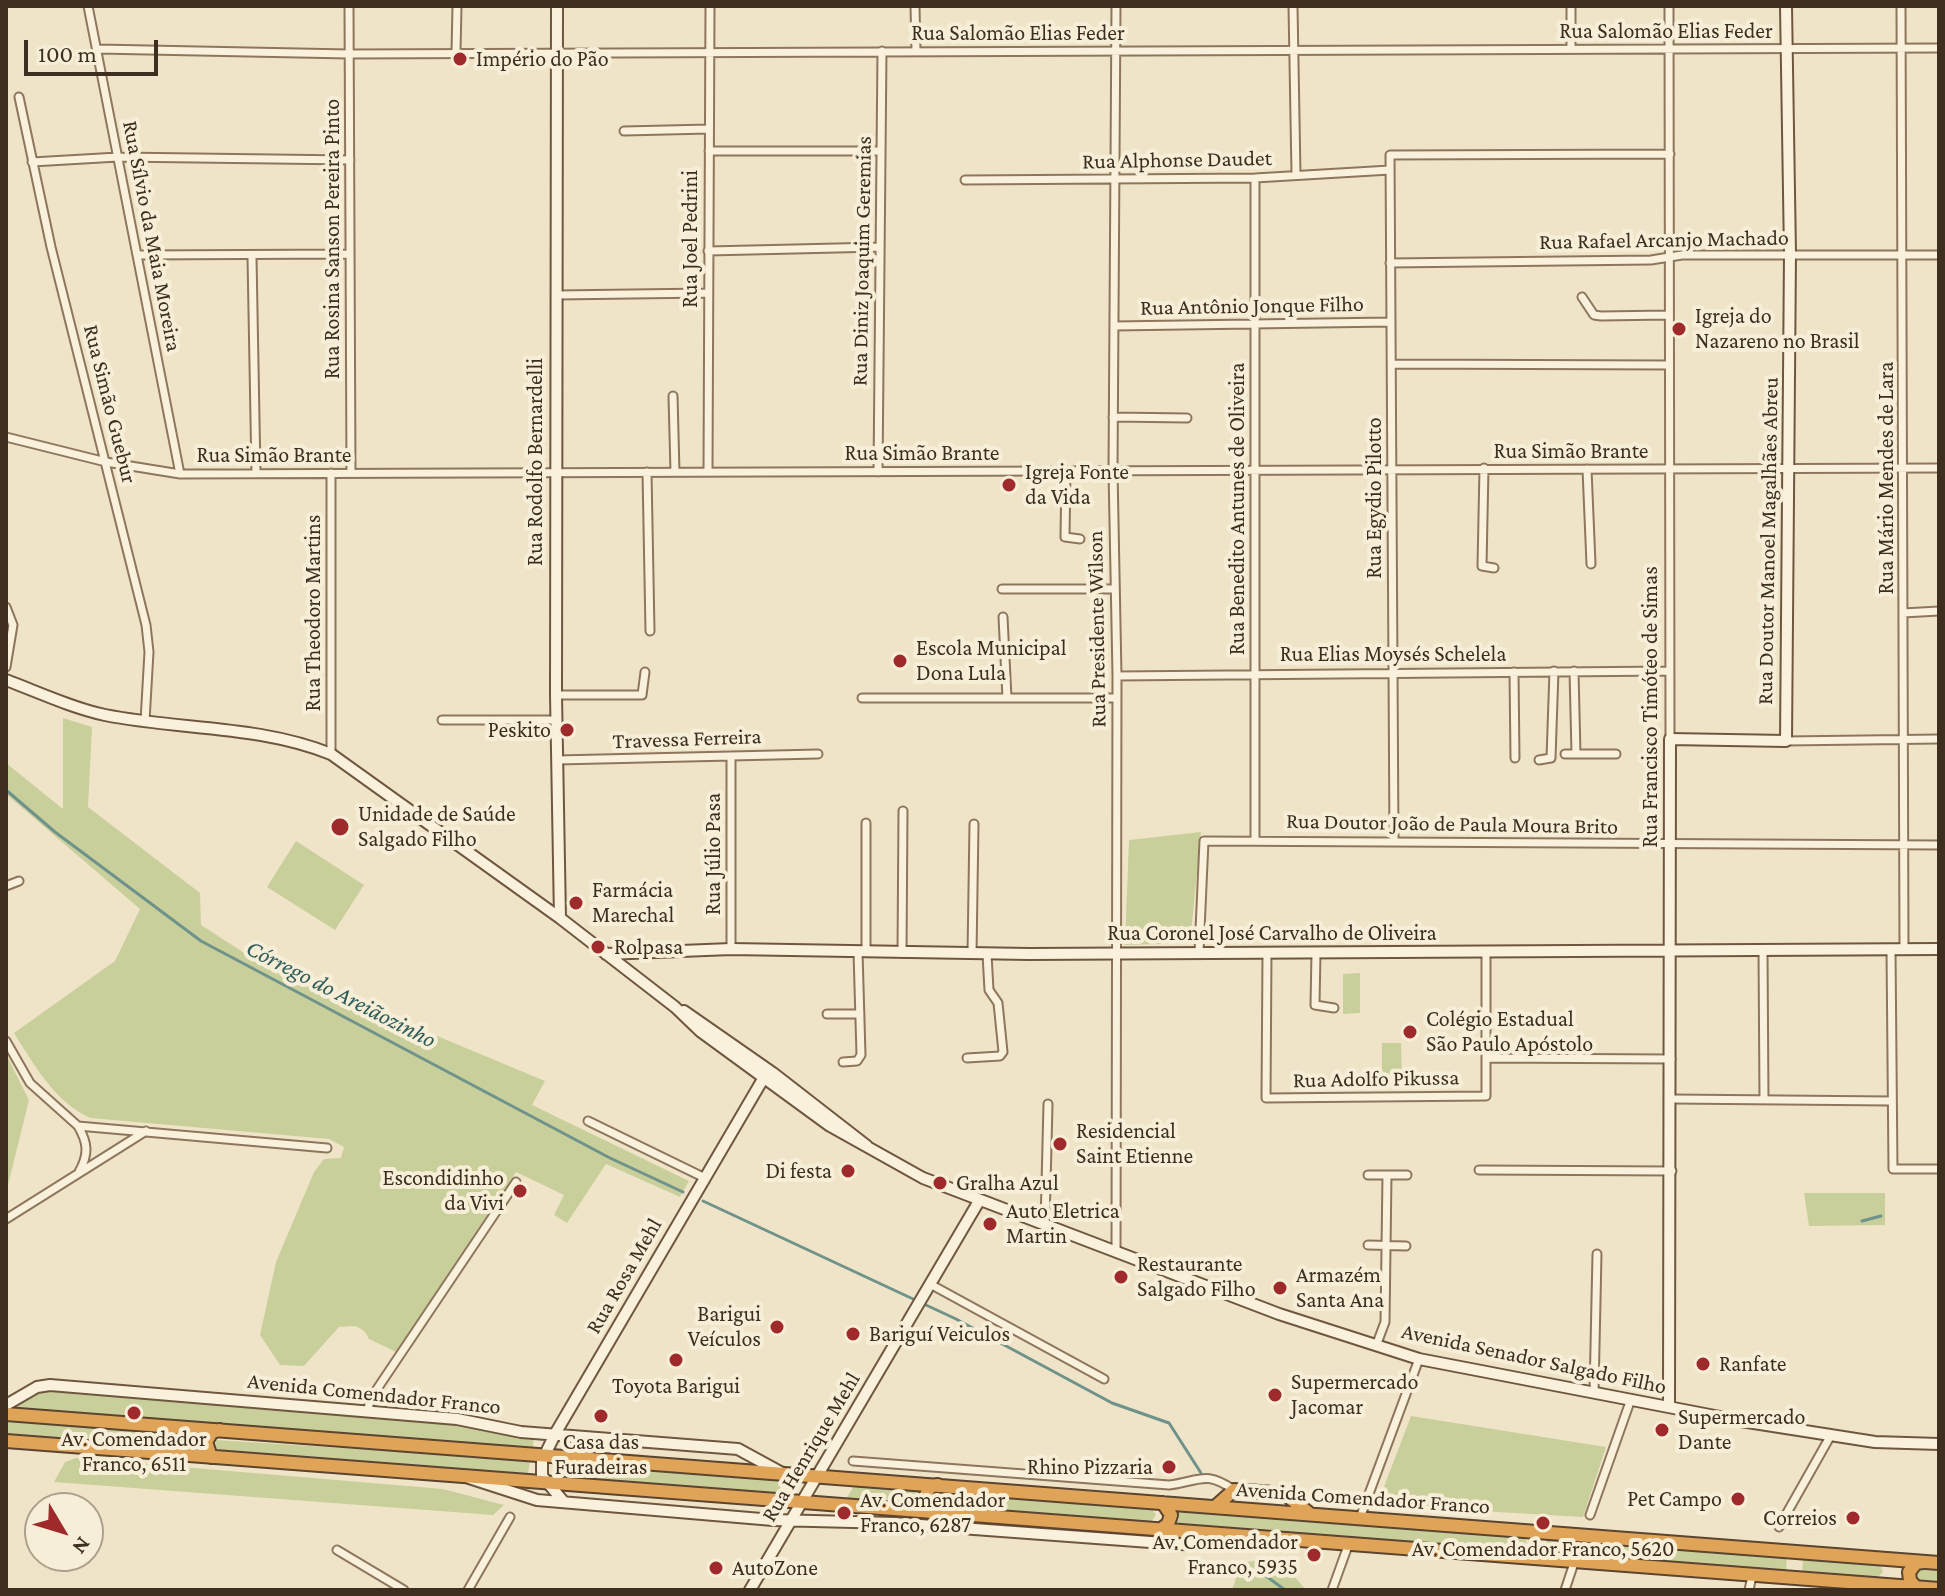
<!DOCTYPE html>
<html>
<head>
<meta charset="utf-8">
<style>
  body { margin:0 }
  #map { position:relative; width:1945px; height:1596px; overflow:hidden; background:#f0e4c8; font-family:"Crimson Pro",serif }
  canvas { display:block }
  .frame { position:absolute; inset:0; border:8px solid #3d2e20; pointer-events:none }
  .north { position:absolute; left:24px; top:1492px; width:80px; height:80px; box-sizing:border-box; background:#f7eed8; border:2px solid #ada18e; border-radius:50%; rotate:128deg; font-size:22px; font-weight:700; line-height:32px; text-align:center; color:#3d2e20 }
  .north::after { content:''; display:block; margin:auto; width:28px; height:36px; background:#9e2a2b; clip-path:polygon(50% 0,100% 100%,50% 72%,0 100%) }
  .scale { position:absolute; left:24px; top:40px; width:134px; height:36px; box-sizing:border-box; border:4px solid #3d2e20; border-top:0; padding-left:10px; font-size:24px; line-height:28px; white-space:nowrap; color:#3d2e20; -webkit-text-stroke:6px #f7eed8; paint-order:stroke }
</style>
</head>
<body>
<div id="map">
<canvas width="1945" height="1596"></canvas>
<div class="frame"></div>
<div class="north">N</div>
<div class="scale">100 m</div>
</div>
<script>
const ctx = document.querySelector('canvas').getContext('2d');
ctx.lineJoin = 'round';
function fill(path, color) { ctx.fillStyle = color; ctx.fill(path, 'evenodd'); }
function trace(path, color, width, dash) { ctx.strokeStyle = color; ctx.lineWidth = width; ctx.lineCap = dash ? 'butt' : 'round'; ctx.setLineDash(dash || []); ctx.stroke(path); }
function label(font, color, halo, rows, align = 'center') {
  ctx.font = font + ' "Crimson Pro",serif'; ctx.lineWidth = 8; ctx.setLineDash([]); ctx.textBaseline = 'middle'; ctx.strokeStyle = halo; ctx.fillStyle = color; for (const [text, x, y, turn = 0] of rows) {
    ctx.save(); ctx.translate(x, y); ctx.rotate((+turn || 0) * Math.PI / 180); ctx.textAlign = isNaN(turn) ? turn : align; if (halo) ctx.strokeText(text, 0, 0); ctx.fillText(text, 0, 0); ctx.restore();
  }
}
fill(new Path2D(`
  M63 718 92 727 88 807 200 893 201 925 255 960 545 1081 532 1105 689 1181 680 1197 606 1164 567 1223 554 1215 564 1195 516 1172 396 1352 369 1339C362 1324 354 1326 339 1327L304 1366 280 1365 260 1335 276 1262 314 1172 324 1159 341 1158 344 1147 329 1139 90 1118C54 1101 35 1066 14 1033L115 961 140 909 6 794V763L63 809Z
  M1201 832 1190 943 1125 945 1129 840Z
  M296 841 364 885 335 930 267 887Z
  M1360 973V1013L1343 1014V974Z
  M1382 1043H1401L1402 1081H1382Z
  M6 1054 29 1100 6 1193Z
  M1804 1193H1885V1225L1809 1226Z
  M41 1389 440 1421 534 1437 533 1449 15 1408Z
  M1411 1416 1606 1447 1583 1517 1377 1505Z
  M6 1420 204 1434V1449L6 1436Z
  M216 1440 530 1460 528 1474 224 1451 214 1449Z
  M76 1458 443 1489 504 1505 493 1515 54 1482 65 1462Z
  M572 1463 785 1481 777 1493 569 1479Z
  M854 1486 923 1490 917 1496 919 1503 846 1499Z
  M940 1490 1152 1509 1156 1515 1151 1522 937 1504 935 1496Z
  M1175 1508 1524 1536 1527 1544 1522 1550 1173 1524 1179 1516Z
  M1546 1537 1787 1555 1786 1572 1541 1553 1547 1547Z
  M1803 1559 1880 1565 1883 1572 1877 1578 1802 1573Z
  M1261 1560 1299 1562 1294 1576 1306 1590H1232L1241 1563Z
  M1921 1567 1939 1569V1585L1917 1584 1914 1574Z`), '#c9cf9b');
trace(new Path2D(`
  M6 790 55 832 201 941 610 1158 683 1192
  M703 1201 956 1319 1112 1403 1169 1423 1201 1473
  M1862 1221 1881 1216
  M1262 1573 1285 1590`), '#6f938a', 3);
const street = new Path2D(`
  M88 6 180 474
  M349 6 351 473
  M915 6 916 51
  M1293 6 1296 174
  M1669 6 1670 739
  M1901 6 1904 950
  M98 49 349 54 1939 48
  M1571 49V6
  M456 52 457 6
  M19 97 51 247 146 625 149 652 145 721
  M624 131 709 129
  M709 151H881
  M32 162 118 157 350 160
  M1255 178V840
  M965 180 1255 178 1390 170
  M708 251 880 247
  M138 255 350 254
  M252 257 256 473
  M1390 263 1651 260 1682 255H1939
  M556 295 708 293
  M1582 297 1594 315 1601 316 1668 315
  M1114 326 1390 322
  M1392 364 1668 365
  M673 396 675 472
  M1113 417 1187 418
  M6 437 106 462 180 474 1939 468
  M1484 468 1482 566 1494 568
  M1587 469 1591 564
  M1066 470 1065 537 1080 539
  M647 472 650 631
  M708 472 710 6
  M878 472 882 51
  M1002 589H1115
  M6 607 13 625 6 667
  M1903 613 1939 611
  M1003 617 1007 698
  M1574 671 1576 754
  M1514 672 1515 758
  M1117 676 1669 671
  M556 695H642L645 672
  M862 698H1117
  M442 720H556
  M1786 741 1939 739
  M331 754V473
  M1565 754H1616
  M557 760 818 754
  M1539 760 1551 758 1554 671
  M866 823V952
  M1394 841 1390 155 1670 154
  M6 886 19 881
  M731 949V758
  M1763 950 1764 1099
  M1891 950 1893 1169H1939
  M1199 952 1204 841 1939 845
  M902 953 903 811
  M1316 953 1315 1005 1334 1008
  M972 954 974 824
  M1267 954 1266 1098 1486 1096V953
  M827 1014H860
  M6 1041 30 1083 78 1126 327 1148
  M967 1058 1000 1056 1003 1052 998 1003 989 990 987 954
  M1488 1058 1671 1059
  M843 1062 857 1061 861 1055 858 952
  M1672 1099 1891 1101
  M588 1121 705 1178
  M78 1126C88 1143 89 1154 79 1172
  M1479 1170 1672 1171
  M1368 1175H1407
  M6 1219 146 1131
  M1045 1225 1048 1104
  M1368 1245 1406 1246
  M1116 1252 1117 676 1113 470 1116 6
  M930 1284 1104 1379
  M1376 1346 1385 1322 1387 1175
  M1594 1393 1597 1254
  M367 1412 371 1398 516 1182
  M853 1461 1169 1485C1200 1481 1205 1470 1234 1490
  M1590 1515 1631 1399
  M1360 1518 1419 1359
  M1779 1527 1831 1435
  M337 1550 404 1590
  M468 1590 510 1517
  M1332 1590 1349 1543
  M1565 1590 1575 1560
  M1749 1590 1752 1576`);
const secondary = new Path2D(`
  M557 6 556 695 560 918
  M6 680C38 692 72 708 105 715 180 730 259 725 331 754L560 918 675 1007 700 1031 830 1126 923 1178 1279 1314 1419 1359 1741 1421 1875 1442 1939 1444
  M606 954 731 949 1029 954 1939 949
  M684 1011 773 1073 867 1146
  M6 1405 37 1387 50 1385 457 1419 521 1432 738 1449 782 1473
  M1669 1407 1670 739 1786 741 1790 254 1786 6
  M469 1478 537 1500 773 1520 893 1523 1177 1544 1230 1545 1248 1537
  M563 1501 542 1476V1461L555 1434 763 1079 773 1073
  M750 1590 979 1201`);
const highway = new Path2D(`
  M6 1414 1939 1563
  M6 1441 1939 1589
  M211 1457 206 1442 212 1432 220 1430
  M1215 1507 1234 1490 1285 1494 1310 1514
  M930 1512 926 1495 930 1486 938 1485
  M1160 1530 1168 1524 1171 1515 1163 1503
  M1916 1587 1910 1581 1909 1572 1916 1563 1923 1562`);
trace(street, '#8d765c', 11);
trace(secondary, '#6f573f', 14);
trace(highway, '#5b4430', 16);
trace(street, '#faf1dc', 7);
trace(secondary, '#faf1dc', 10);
trace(highway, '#e0a458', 12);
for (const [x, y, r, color] of [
  [460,59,8,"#9e2a2b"],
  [1679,329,8,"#9e2a2b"],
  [1009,485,8,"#9e2a2b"],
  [900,661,8,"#9e2a2b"],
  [567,730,8,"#9e2a2b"],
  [340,827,10,"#9e2a2b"],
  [576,903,8,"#9e2a2b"],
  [598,947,8,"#9e2a2b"],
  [1410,1032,8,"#9e2a2b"],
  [1060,1144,8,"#9e2a2b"],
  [848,1171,8,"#9e2a2b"],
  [940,1183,8,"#9e2a2b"],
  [520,1191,8,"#9e2a2b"],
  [990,1224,8,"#9e2a2b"],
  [1121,1277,8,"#9e2a2b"],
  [1280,1288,8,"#9e2a2b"],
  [777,1327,8,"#9e2a2b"],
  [853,1334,8,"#9e2a2b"],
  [676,1360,8,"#9e2a2b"],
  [1703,1364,8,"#9e2a2b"],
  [1275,1395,8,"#9e2a2b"],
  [134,1413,8,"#9e2a2b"],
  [601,1416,8,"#9e2a2b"],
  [1662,1430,8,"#9e2a2b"],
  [1169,1467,8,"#9e2a2b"],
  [1738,1499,8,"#9e2a2b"],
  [844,1513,8,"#9e2a2b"],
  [1853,1518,8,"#9e2a2b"],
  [1543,1523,8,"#9e2a2b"],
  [1314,1555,8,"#9e2a2b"],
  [716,1568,8,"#9e2a2b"]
]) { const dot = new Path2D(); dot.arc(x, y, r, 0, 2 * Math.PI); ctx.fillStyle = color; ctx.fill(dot); trace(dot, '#f7eed8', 3); }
label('22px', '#3d2e20', '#f7eed8', [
  ["Rua Salomão Elias Feder",1666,31],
  ["Rua Salomão Elias Feder",1018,33],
  ["Rua Alphonse Daudet",1177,160,-1],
  ["Rua Sílvio da Maia Moreira",152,236,79],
  ["Rua Rosina Sanson Pereira Pinto",332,239,-90],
  ["Rua Joel Pedrini",690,239,-90],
  ["Rua Rafael Arcanjo Machado",1664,240,-1],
  ["Rua Diniz Joaquim Geremias",862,261,-89],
  ["Rua Antônio Jonque Filho",1252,306,-1],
  ["Rua Simão Guebur",110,404,76],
  ["Rua Simão Brante",1571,451],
  ["Rua Simão Brante",922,453],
  ["Rua Simão Brante",274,455],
  ["Rua Rodolfo Bernardelli",535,462,-90],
  ["Rua Mário Mendes de Lara",1886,478,-90],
  ["Rua Egydio Pilotto",1374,498,-90],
  ["Rua Benedito Antunes de Oliveira",1237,509,-90],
  ["Rua Doutor Manoel Magalhães Abreu",1768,541,-89],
  ["Rua Theodoro Martins",313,613,-90],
  ["Rua Presidente Wilson",1097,629,-91],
  ["Rua Elias Moysés Schelela",1393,654],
  ["Rua Francisco Timóteo de Simas",1650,707,-90],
  ["Travessa Ferreira",687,739,-2],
  ["Rua Doutor João de Paula Moura Brito",1452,824,1],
  ["Rua Júlio Pasa",713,854,-90],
  ["Rua Coronel José Carvalho de Oliveira",1272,933],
  ["Rua Adolfo Pikussa",1376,1079,-1],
  ["Rua Rosa Mehl",624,1276,-60],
  ["Avenida Senador Salgado Filho",1534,1359,12],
  ["Avenida Comendador Franco",374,1394,6],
  ["Rua Henrique Mehl",811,1447,-59],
  ["Avenida Comendador Franco",1363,1498,4]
]);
label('22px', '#3d2e20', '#f7eed8', [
  ["Império do Pão",476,59],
  ["Igreja do",1695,316],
  ["Nazareno no Brasil",1695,341],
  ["Igreja Fonte",1025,472],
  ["da Vida",1025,497],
  ["Escola Municipal",916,648],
  ["Dona Lula",916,673],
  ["Peskito",551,730,"right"],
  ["Unidade de Saúde",358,814],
  ["Salgado Filho",358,839],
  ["Farmácia",592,890],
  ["Marechal",592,915],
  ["Rolpasa",614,947],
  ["Colégio Estadual",1426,1019],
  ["São Paulo Apóstolo",1426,1044],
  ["Residencial",1076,1131],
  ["Saint Etienne",1076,1156],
  ["Di festa",832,1171,"right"],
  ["Escondidinho",504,1178,"right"],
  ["da Vivi",504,1203,"right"],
  ["Gralha Azul",956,1183],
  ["Auto Eletrica",1006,1211],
  ["Martin",1006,1236],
  ["Restaurante",1137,1264],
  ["Salgado Filho",1137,1289],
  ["Armazém",1296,1275],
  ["Santa Ana",1296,1300],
  ["Barigui",761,1314,"right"],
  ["Veículos",761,1339,"right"],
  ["Bariguí Veiculos",869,1334],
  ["Ranfate",1719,1364],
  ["Supermercado",1291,1382],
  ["Jacomar",1291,1407],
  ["Toyota Barigui",676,1386,"center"],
  ["Supermercado",1678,1417],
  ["Dante",1678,1442],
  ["Av. Comendador",134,1439,"center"],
  ["Franco, 6511",134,1464,"center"],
  ["Casa das",601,1442,"center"],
  ["Furadeiras",601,1467,"center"],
  ["Rhino Pizzaria",1153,1467,"right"],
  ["Pet Campo",1722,1499,"right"],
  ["Av. Comendador",860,1500],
  ["Franco, 6287",860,1525],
  ["Correios",1837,1518,"right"],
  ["Av. Comendador",1298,1542,"right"],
  ["Franco, 5935",1298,1567,"right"],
  ["Av. Comendador Franco, 5620",1543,1549,"center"],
  ["AutoZone",732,1568]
], 'left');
label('italic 24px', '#2f5d5a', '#f7eed8', [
  ["Córrego do Areiãozinho",341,994,27]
]);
</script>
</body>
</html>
